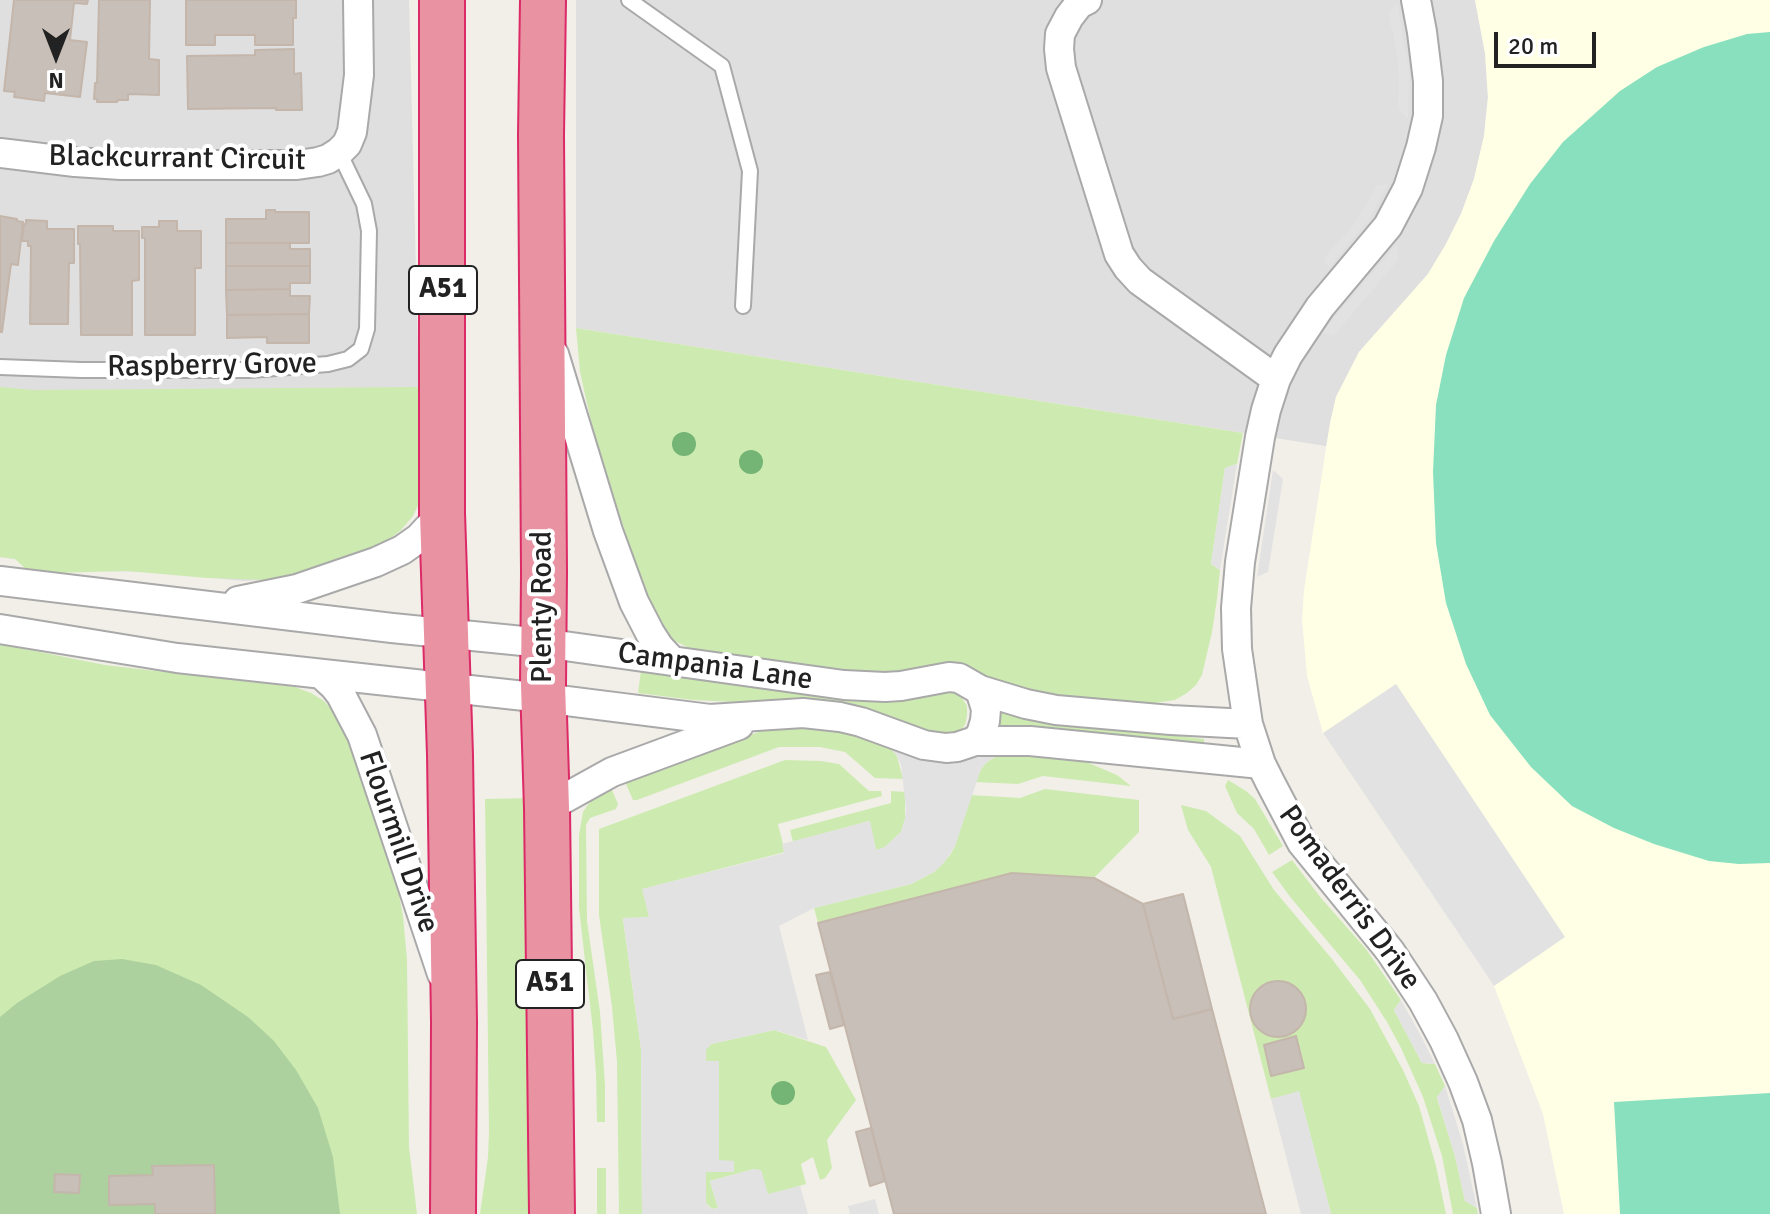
<!DOCTYPE html>
<style>
body{margin:0}
#map{position:relative;width:1770px;height:1214px;overflow:hidden;background:#f2efe9;font-family:Signika,sans-serif}
canvas{display:block}
.north{position:absolute;left:16px;top:16px;width:80px;height:80px;-webkit-text-stroke:6px #fff;paint-order:stroke;rotate:180deg;font-size:22px;font-weight:700;line-height:32px;text-align:center;color:#222}
.north::after{content:'';display:block;margin:auto;width:28px;height:36px;background:#222;clip-path:polygon(50% 0,100% 100%,50% 72%,0 100%)}
.scale{position:absolute;left:1494px;top:32px;width:102px;height:36px;box-sizing:border-box;border:4px solid #222;border-top:0;padding-left:10px;font-size:24px;line-height:28px;white-space:nowrap;color:#222;-webkit-text-stroke:6px #fff;paint-order:stroke}
</style>
<div id="map">
<canvas width="1770" height="1214"></canvas>
<div class="north">N</div>
<div class="scale">20 m</div>
</div>
<script>
const ctx = document.querySelector('canvas').getContext('2d');
ctx.lineJoin = 'round';
function fillPath(path, color) {
  ctx.fillStyle = color;
  ctx.fill(path, 'evenodd');
}
function shape(rows) {
  const path = new Path2D();
  for (const r of rows) {
    if (r.length === 3) {
      path.moveTo(r[0] + r[2], r[1]);
      path.arc(r[0], r[1], r[2], 0, 2 * Math.PI);
      continue;
    }
    path.moveTo(r[0], r[1]);
    for (let i = 2; i < r.length; i += 2) path.lineTo(r[i], r[i + 1]);
  }
  return path;
}
function strokePath(path, color, width, dash) {
  ctx.strokeStyle = color;
  ctx.lineWidth = width;
  ctx.lineCap = dash ? 'butt' : 'round';
  ctx.setLineDash(dash || []);
  ctx.stroke(path);
}
function label(font, color, halo, rows, align = 'center') {
  ctx.font = font + ' Signika,sans-serif';
  ctx.lineWidth = 8;
  ctx.setLineDash([]);
  ctx.textBaseline = 'middle';
  ctx.strokeStyle = halo;
  ctx.fillStyle = color;
  for (const [text, x, y, turn = 0] of rows) {
    ctx.save();
    ctx.translate(x, y);
    ctx.rotate((+turn || 0) * Math.PI / 180);
    ctx.textAlign = isNaN(turn) ? turn : align;
    if (halo) ctx.strokeText(text, 0, 0);
    ctx.fillText(text, 0, 0);
    ctx.restore();
  }
}
const residential = shape([
 [0,0,409,0,419,387,420,485,419,503,413,516,401,530,268,580,243,581,152,572,99,571,0,557],
 [576,0,1475,0,1485,53,1488,97,1484,136,1474,179,1461,214,1446,244,1428,274,1359,352,1336,397,1326,446,576,328]
]);
const education = shape([
 [1475,0,1770,0,1770,1214,1564,1214,1543,1114,1494,986,1323,733,1307,676,1302,619,1304,590,1330,423,1336,397,1359,352,1428,274,1446,244,1461,214,1474,179,1484,136,1488,97,1485,53]
]);
const grass = shape([
 [576,328,1243,433,1237,464,1225,468,1211,564,1220,570,1217,599,1212,632,1202,675,1196,685,1187,693,1175,700,1140,705,1060,699,987,678,956,664,944,663,914,671,874,676,714,655,689,648,673,640,662,631,649,605,595,439,580,372],
 [0,387,34,390,419,387,419,503,413,516,401,530,385,543,308,572,268,580,207,578,127,571,52,573,28,571,15,559,0,557],
 [0,644,105,665,295,687,311,693,324,701,334,712,342,725,351,748,399,895,403,916,407,959,409,1147,417,1214,0,1214],
 [641,671,953,692,962,698,967,706,967,716,965,725,959,732,950,735,754,703,693,700,638,693],
 [998,706,1068,723,1204,739,1204,750,997,728],
 [781,726,830,726,886,743,897,756,903,779,875,778,845,752,820,747,779,747,637,800,633,800,625,782,764,730],
 [1010,754,1066,757,1084,761,1117,775,1131,786,1043,776,1018,784,975,782,981,769,987,762,998,755],
 [785,760,821,761,839,764,869,791,881,791,882,796,778,824,785,852,643,889,649,917,623,919,641,1049,642,1214,619,1214,617,1062,612,1007,599,915,599,829],
 [1228,780,1246,791,1255,799,1283,846,1269,855,1254,829,1237,813,1225,786],
 [611,788,618,804,616,809,590,818,586,825,587,921,600,1012,605,1085,605,1122,597,1122,596,1075,593,1031,579,908,579,835,583,812,591,800],
 [1045,789,1139,800,1139,832,1094,878,1012,873,818,923,814,908,911,884,934,872,950,855,955,846,971,795,1020,798],
 [891,791,905,792,905,819,901,832,885,847,876,850,869,821,793,842,790,830,891,803],
 [533,798,532,1140,529,1214,480,1214,488,1157,489,1132,485,799],
 [1181,805,1206,811,1240,836,1274,890,1332,959,1370,1009,1403,1070,1419,1106,1436,1166,1446,1214,1331,1214,1299,1092,1271,1099,1211,867,1188,830],
 [1292,860,1321,898,1366,949,1401,1000,1394,1010,1422,1063,1435,1064,1445,1086,1437,1098,1455,1156,1465,1201,1477,1208,1478,1214,1453,1214,1442,1156,1423,1097,1401,1048,1387,1022,1360,980,1291,898,1272,872],
 [774,1030,826,1047,856,1100,827,1140,832,1168,825,1178,820,1180,813,1157,801,1164,806,1184,768,1195,761,1171,754,1169,710,1181,718,1208,712,1209,706,1203,706,1172,734,1161,719,1161,719,1061,706,1061,706,1049,711,1044],
 [597,1168,606,1168,606,1214,597,1214]
]);
const forest = shape([
 [122,959,156,965,201,985,248,1017,274,1041,296,1070,318,1108,333,1157,340,1214,0,1214,0,1017,17,1003,60,976,94,961]
]);
const pitch = shape([
 [1770,32,1770,863,1739,864,1709,861,1654,844,1614,828,1572,806,1531,767,1490,715,1466,664,1446,603,1436,543,1433,472,1436,405,1446,355,1464,298,1494,241,1530,184,1563,142,1620,91,1657,67,1704,47,1747,34],
 [1770,1093,1770,1214,1620,1214,1614,1102]
]);
const parking = shape([
 [1397,4,1409,72,1408,119,1398,109,1399,75,1396,47,1388,13],
 [1377,185,1388,185,1368,221,1328,269,1324,258,1352,226,1365,207],
 [1397,244,1399,259,1366,298,1333,336,1321,333],
 [1237,464,1220,570,1211,564,1225,468],
 [1273,470,1283,479,1268,572,1257,577],
 [1396,684,1565,937,1494,986,1323,733],
 [886,743,952,761,998,755,987,762,981,769,955,846,943,864,934,872,911,884,814,908,779,926,808,1040,774,1030,711,1044,706,1050,706,1061,719,1061,719,1160,734,1161,734,1172,706,1172,706,1203,709,1207,712,1209,718,1208,710,1181,754,1169,761,1170,768,1194,800,1186,808,1214,642,1214,641,1049,623,918,649,917,642,889,784,853,782,844,870,821,876,850,885,847,901,832,905,819,906,809,901,765,897,756],
 [1401,1000,1421,1036,1435,1064,1422,1063,1394,1010],
 [1445,1086,1463,1144,1477,1208,1465,1201,1455,1156,1437,1097],
 [1299,1091,1331,1214,1301,1214,1271,1099],
 [875,1199,879,1214,850,1214,848,1206]
]);
const building = shape([
 [14,0,88,0,87,4,74,3,70,40,87,42,80,97,45,93,44,101,14,97,15,92,4,91,14,0],
 [99,0,150,0,149,59,159,60,159,95,128,94,128,100,118,100,117,102,97,102,97,99,94,99,95,83,97,83,99,0],
 [186,0,296,0,296,18,293,18,293,45,255,45,255,35,215,35,215,45,186,45,186,0],
 [294,49,294,74,301,73,302,110,276,110,276,108,188,109,187,56,255,55,255,50,294,49],
 [266,210,275,210,275,212,309,212,309,243,226,243,226,219,266,219,266,210],
 [0,216,17,219,17,221,23,222,18,265,11,264,2,332,0,332,0,216],
 [26,220,47,221,47,229,74,229,74,263,69,263,68,324,30,324,31,246,28,246,28,241,22,241,24,224,26,224,26,220],
 [159,221,177,221,177,231,201,231,201,268,195,268,195,335,145,335,145,238,142,238,142,227,159,227,159,221],
 [78,226,113,226,113,231,139,231,139,280,132,281,132,335,81,335,80,244,78,244,78,226],
 [226,243,290,243,290,249,310,249,310,266,226,266,226,243],
 [226,266,310,266,310,283,290,283,290,289,226,290,226,266],
 [290,289,290,296,310,296,309,314,227,315,226,290,290,289],
 [309,314,309,343,267,343,267,337,227,338,227,315,309,314],
 [1012,873,1094,878,1143,904,1173,1019,1212,1009,1266,1214,894,1214,818,923,1012,873],
 [1183,894,1212,1009,1173,1019,1143,904,1183,894],
 [830,972,844,1025,830,1029,816,975,830,972],
 [1278,1009,28],
 [1296,1036,1304,1068,1271,1076,1264,1045,1296,1036],
 [871,1128,885,1181,870,1186,856,1132,871,1128],
 [214,1165,215,1214,155,1214,155,1204,109,1205,109,1176,153,1175,152,1166,214,1165],
 [55,1174,80,1175,79,1193,54,1192,55,1174]
]);
const lane = shape([
 [629,0,722,66,750,171,743,306],
 [0,367,81,370,250,370,328,364,348,359,361,349,367,329,369,231,364,204,339,152]
]);
const street = shape([
 [1087,0,1079,4,1069,17,1060,34,1059,49,1061,68,1119,254,1128,268,1140,281,1276,379],
 [1416,0,1422,32,1428,81,1428,116,1421,147,1408,188,1388,226,1320,307,1288,355,1276,379,1266,410,1260,437,1240,562,1236,608,1237,649,1248,724,1261,764,1270,782,1302,843,1390,951,1423,1001,1444,1040,1463,1082,1477,1120,1487,1163,1496,1214],
 [0,153,75,162,121,165,297,165,318,162,328,159,339,152,347,144,352,132,359,75,358,0],
 [554,354,608,531,634,602,650,633,659,647,672,661],
 [0,581,392,628,543,643,844,685,885,687,901,686,949,677,959,678,980,690,1026,704,1056,710,1171,720,1248,724],
 [238,601,297,589,376,562,402,550,419,538,442,513],
 [0,629,177,658,543,698,710,719,803,713,840,717,861,722,924,745,946,748,957,747,975,741,1030,741,1261,764],
 [321,674,334,686,341,695,362,735,442,974],
 [975,741,981,734,985,721,986,709,980,690],
 [547,808,612,772,739,725]
]);
const highway = shape([
 [442,0,442,513,450,755,454,1022,453,1214],
 [543,0,541,135,544,573,543,685,547,808,552,1214]
]);
const trees = [
 [684,444],
 [751,462],
 [783,1093]
];
const shields = [
 [443,290,68],
 [550,984,68]
];
const shieldNames = [
 ["A51",443,290],
 ["A51",550,984]
];
const streetNames = [
 ["Blackcurrant Circuit",177,159,1],
 ["Raspberry Grove",212,366,-1],
 ["Plenty Road",543,607,-90],
 ["Campania Lane",715,667,8],
 ["Flourmill Drive",398,842,71],
 ["Pomaderris Drive",1349,898,54]
];
fillPath(residential, '#e0dfdf');
fillPath(education, '#ffffe5');
fillPath(grass, '#cdebb0');
fillPath(forest, '#add19e');
fillPath(pitch, '#88e0be');
fillPath(parking, '#e2e2e2');
fillPath(building, '#c7bfb8');
strokePath(building, '#c4b6ab', 2);
strokePath(lane, '#a9a9a9', 18);
strokePath(street, '#a9a9a9', 32);
strokePath(highway, '#dc2a67', 48);
strokePath(lane, '#fff', 14);
strokePath(street, '#fff', 28);
strokePath(highway, '#e892a2', 44);
ctx.fillStyle = '#74b475';
for (const [x, y] of trees) {
  ctx.beginPath();
  ctx.arc(x, y, 12, 0, 2 * Math.PI);
  ctx.fill();
}
for (const [x, y, w] of shields) {
  const box = new Path2D();
  box.roundRect(x - w / 2, y - 24, w, 48, 6);
  ctx.fillStyle = '#fff';
  ctx.fill(box);
  strokePath(box, '#222', 2);
}
label('bold 28px', '#222', null, shieldNames);
label('30px', '#222', '#fff', streetNames);
</script>
